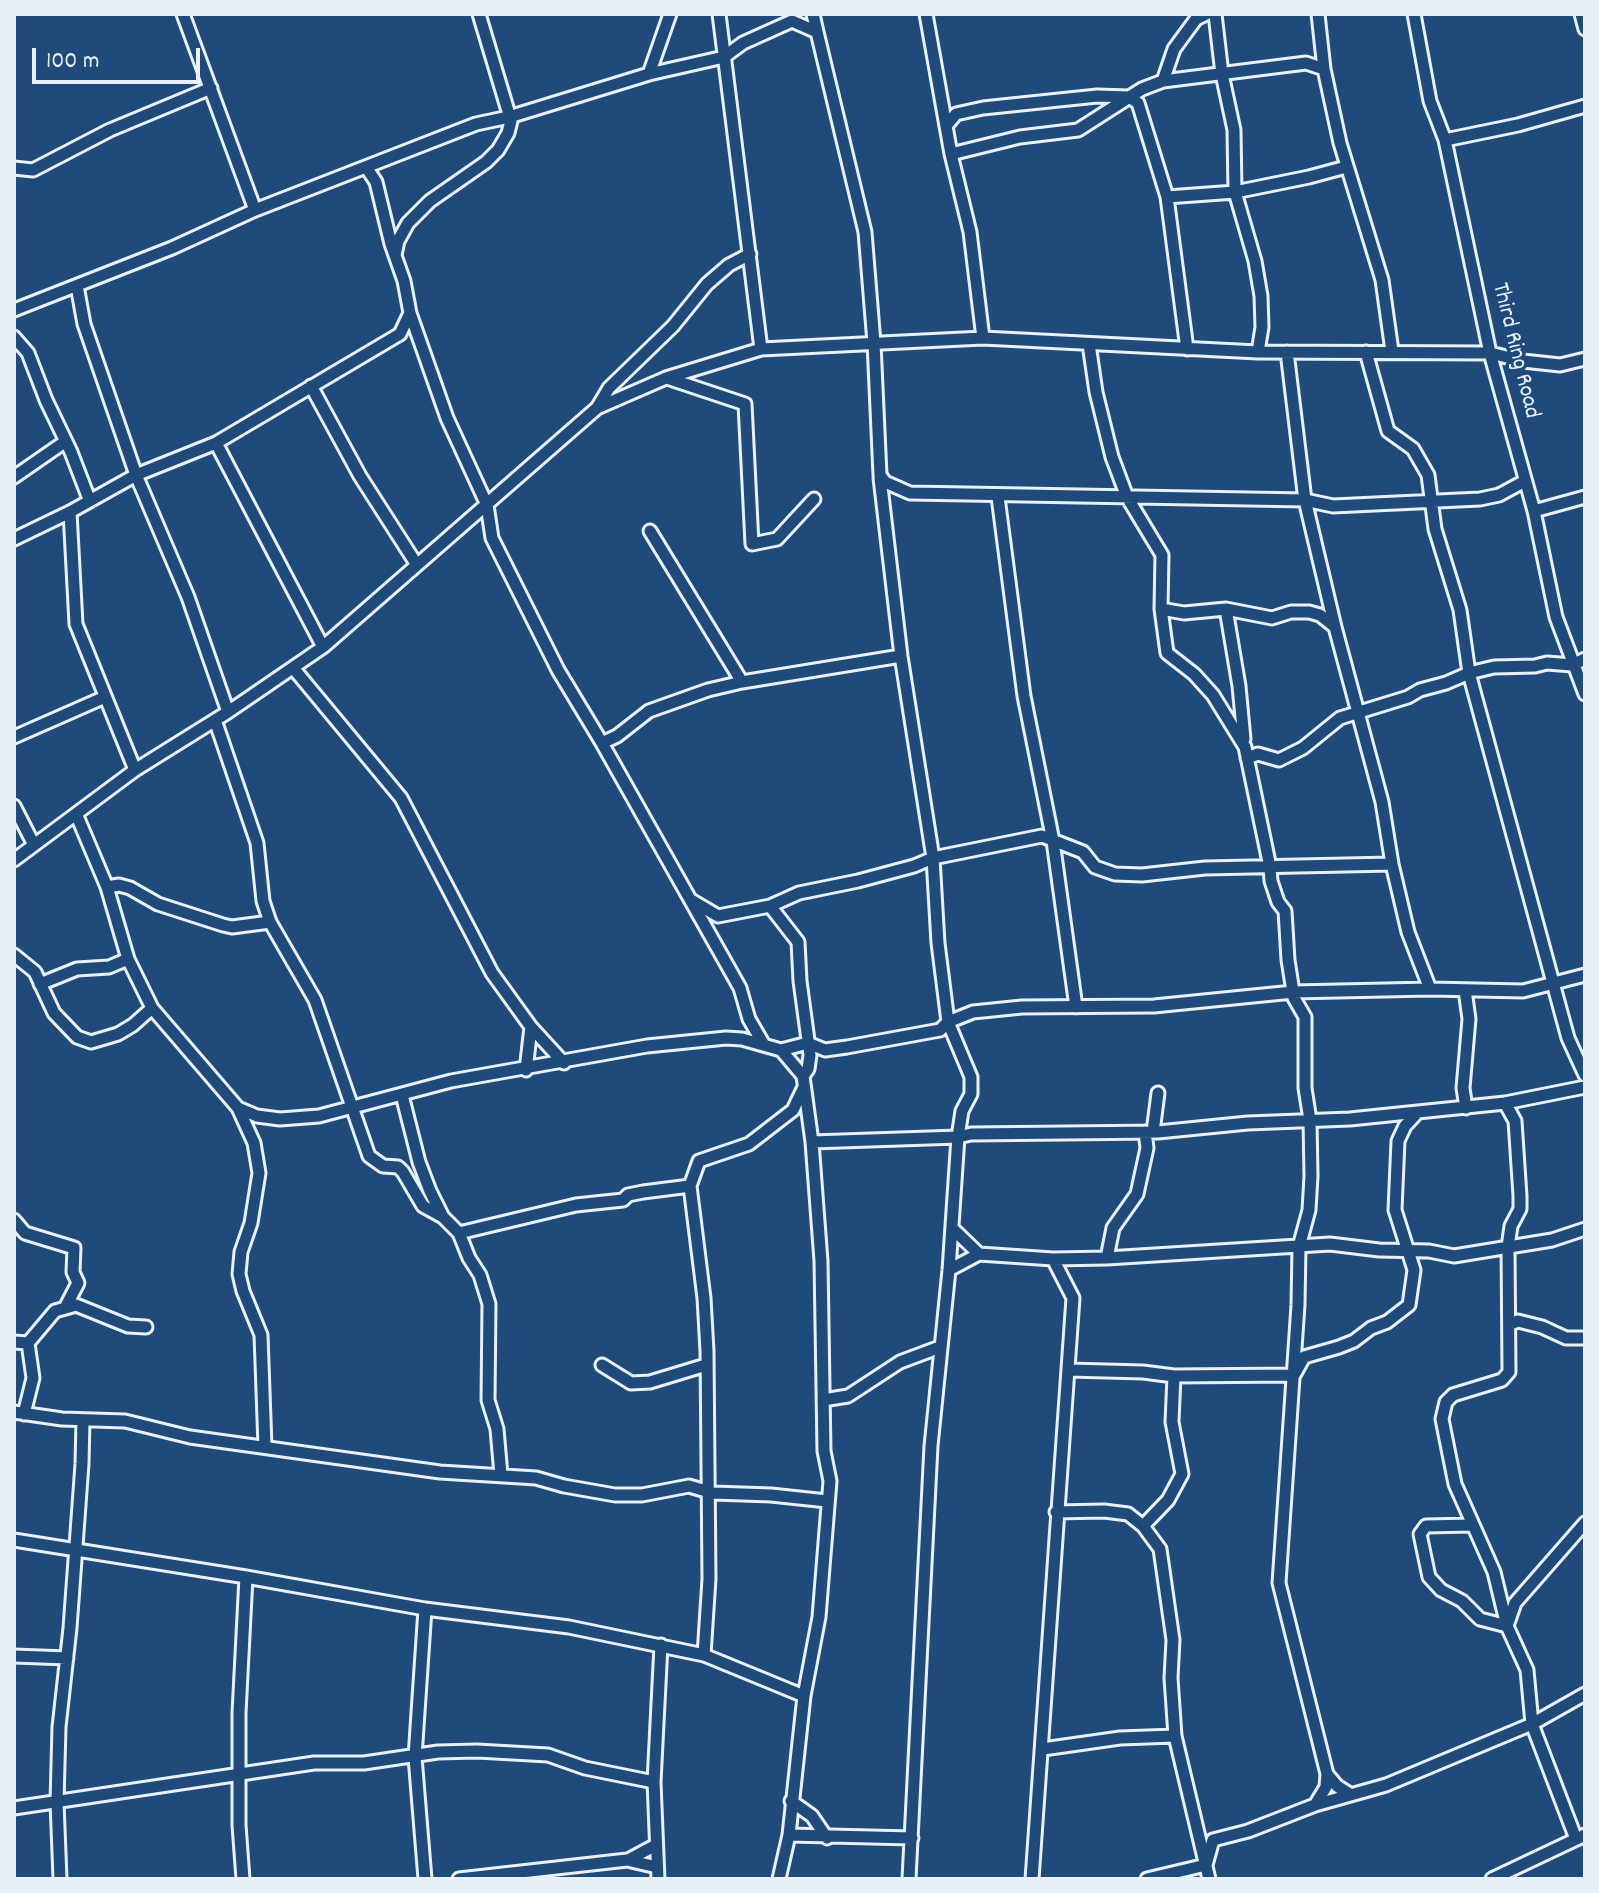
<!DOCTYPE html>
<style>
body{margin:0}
#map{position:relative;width:1599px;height:1893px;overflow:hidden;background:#1f4a7a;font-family:Dekko,sans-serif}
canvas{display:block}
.frame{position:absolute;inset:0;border:16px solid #e8f1f8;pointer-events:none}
.scale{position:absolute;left:32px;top:48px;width:168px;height:36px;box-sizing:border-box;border:4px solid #e8f1f8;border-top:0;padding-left:10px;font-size:24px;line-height:28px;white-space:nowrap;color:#e8f1f8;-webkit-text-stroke:6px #1f4a7a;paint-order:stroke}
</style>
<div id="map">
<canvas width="1599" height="1893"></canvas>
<div class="frame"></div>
<div class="scale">100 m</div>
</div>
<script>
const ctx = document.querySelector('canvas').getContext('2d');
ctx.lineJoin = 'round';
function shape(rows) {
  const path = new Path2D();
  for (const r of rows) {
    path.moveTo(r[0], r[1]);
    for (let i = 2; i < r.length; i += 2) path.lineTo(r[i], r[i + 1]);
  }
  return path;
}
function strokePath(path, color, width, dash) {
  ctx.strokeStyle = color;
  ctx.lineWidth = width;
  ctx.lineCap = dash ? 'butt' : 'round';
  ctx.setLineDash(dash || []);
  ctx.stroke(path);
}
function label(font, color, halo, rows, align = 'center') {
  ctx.font = font + ' Dekko,sans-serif';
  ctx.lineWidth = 7;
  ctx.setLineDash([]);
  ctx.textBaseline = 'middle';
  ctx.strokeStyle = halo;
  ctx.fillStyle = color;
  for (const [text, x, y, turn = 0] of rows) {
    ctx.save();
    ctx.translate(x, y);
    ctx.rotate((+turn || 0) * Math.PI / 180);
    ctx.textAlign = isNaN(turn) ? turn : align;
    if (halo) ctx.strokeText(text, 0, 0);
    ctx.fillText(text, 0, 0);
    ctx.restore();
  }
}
const minor = shape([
 [183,14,255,210],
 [719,14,761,349],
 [813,14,817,32],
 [926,14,951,154,970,232,983,338],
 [1215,14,1222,74,1234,130,1235,192,1255,261,1261,296,1262,327,1258,352],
 [1318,14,1324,69,1340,143,1382,280,1392,351],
 [1414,14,1430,101,1445,140,1490,353,1534,511,1556,617,1585,694],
 [1581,14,1585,29],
 [649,74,670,14],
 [1163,81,1306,63,1324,69],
 [946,126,956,114,983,108,1097,96,1129,97,1138,103,1167,197],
 [1445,140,1518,125,1585,106],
 [951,154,1020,137,1078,130,1142,89,1163,81,1174,49,1196,19,1206,14],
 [366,167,376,182,391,244,404,281,410,313,447,418,487,505,492,538,558,670,602,743,740,988,749,1019,764,1045],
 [14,168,33,170,110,130,211,88],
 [395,255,398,241,408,223,430,201,486,162,498,150,508,133,511,121,479,14],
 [75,287,78,291,84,324,136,475,188,597,228,712],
 [14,310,172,248,255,210,476,124,509,117,649,74,724,57,743,43,792,21,817,32,865,232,874,343,880,475,885,482,910,493,1305,500,1333,506,1480,499,1499,495,1525,481],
 [14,337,28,353,46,400,71,452,89,499],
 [1089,344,1096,392,1112,457,1127,497,1162,555,1161,609,1167,653,1194,674,1213,695,1245,747,1270,867,1271,881,1278,902,1285,911,1288,960,1294,998,1305,1017,1305,1088,1310,1120,1311,1176,1309,1210,1299,1247,1298,1305,1279,1583,1327,1774,1337,1786,1351,1795],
 [1187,349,1167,197,1235,192,1309,177,1346,167],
 [1287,352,1305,500,1335,627,1382,802,1392,864,1408,932,1430,989],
 [1366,352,1388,431,1413,449,1428,475,1435,529,1460,610,1469,673,1568,1038,1585,1075],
 [667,378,745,404,752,544,777,539,814,499],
 [311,386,360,476,417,565],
 [597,408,609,388,673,326,707,284,729,265,750,254],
 [216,443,323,647],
 [14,477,66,441],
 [880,478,901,656,933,858,938,943,948,1022,971,1077,971,1094,962,1111,958,1137,949,1270,931,1446,909,1879],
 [998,497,1024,696,1053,841,1076,1007],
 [1534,511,1585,497],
 [70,512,76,624,135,770],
 [650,531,742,682],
 [14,539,70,512,136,475,216,443,400,334,410,313],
 [1161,609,1184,613,1226,609,1272,618,1291,612,1309,612,1320,615,1335,627],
 [1226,609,1239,686,1244,739],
 [294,669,401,798,492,973,531,1027,564,1063],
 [215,720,257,843,263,901,270,922,315,1000,369,1156,383,1166,398,1167,403,1172,423,1206,443,1217],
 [14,737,105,697],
 [602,743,617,736,649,711,708,690,742,682,901,656],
 [1247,758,1258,754,1279,760,1303,748,1340,718,1408,697,1420,690,1446,683,1469,673,1494,667,1535,666,1547,663,1572,665,1585,659],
 [14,806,34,845],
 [77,816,107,887,128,959,152,1008,238,1108,254,1143,259,1173,251,1223,241,1252,239,1274,243,1291,261,1335,265,1447],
 [14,860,135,770,228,712,323,647,597,408,666,378,761,349,983,338,1258,352,1490,353,1523,361,1560,365,1585,359],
 [107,887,119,885,130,888,158,904,223,925,232,927,270,922],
 [691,900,718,916,770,906,799,893,858,881,914,866,933,858,1042,836,1083,852,1095,867,1115,874,1142,875,1205,868,1392,864],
 [770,906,798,942,800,981,810,1055,808,1069,803,1076],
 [14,955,35,972,54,1013,77,1037,91,1042,118,1034,133,1025,152,1008],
 [40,984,77,969,109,967,128,959],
 [1465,990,1469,1019,1463,1088,1466,1108],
 [781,1050,808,1043,825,1050,847,1047,940,1030,948,1022,973,1012,1022,1007,1154,1006,1293,992,1430,989,1523,991,1585,975],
 [526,1070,531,1027],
 [402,1095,419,1162,430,1191,443,1217,459,1233,469,1258,480,1275,489,1304,488,1400,497,1429,501,1475],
 [1505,1103,1515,1121,1520,1196,1520,1209,1511,1226,1508,1247,1509,1372,1502,1380,1453,1395,1446,1402,1442,1419,1455,1484,1494,1572,1507,1626,1527,1670,1532,1724,1576,1839],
 [238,1108,257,1116,280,1119,319,1116,451,1081,647,1046,726,1038,742,1039,781,1050,803,1076,812,1142,821,1261,824,1451,830,1481,819,1617,804,1696,789,1835,779,1879],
 [1153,1132,1158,1093],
 [812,1142,958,1137,971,1134,1158,1132,1248,1123,1350,1119,1505,1103,1585,1087],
 [690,1186,699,1161,749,1144,793,1110,804,1087],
 [14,1220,25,1233,74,1248,73,1272,78,1283,65,1308],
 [952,1228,979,1254],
 [459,1233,576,1205,623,1200,628,1195,643,1192,690,1186,704,1298,707,1351,709,1579,704,1655],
 [1107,1258,1113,1228,1137,1194,1147,1148,1145,1132],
 [949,1270,979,1254,1053,1259,1107,1258,1330,1244,1379,1250,1429,1251,1454,1256,1552,1240,1585,1229],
 [1510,1324,1518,1321,1542,1327,1566,1338,1585,1338],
 [14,1342,28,1343,33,1378,24,1414],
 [28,1343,55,1311,76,1305,128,1326,146,1327],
 [602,1365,631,1383,650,1382,706,1365],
 [1069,1370,1143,1372,1174,1376,1294,1375,1304,1357,1339,1347,1354,1341,1371,1328,1387,1322,1409,1305,1414,1270,1395,1210,1398,1141,1405,1126,1417,1113],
 [823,1400,848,1396,900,1362,940,1347],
 [14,1412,62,1419,125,1421,190,1437,440,1472,536,1478,564,1486,615,1495,642,1495,689,1486,713,1493,771,1495,827,1501],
 [1056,1512,1104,1511,1128,1514,1143,1526,1160,1549,1173,1640,1171,1678,1175,1736,1209,1879],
 [1472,1525,1426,1526,1420,1534,1429,1577,1441,1590,1462,1601,1480,1619,1507,1626,1515,1603,1585,1523],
 [1143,1526,1168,1500,1182,1474,1172,1422,1174,1376],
 [14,1540,246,1577,425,1609,569,1627,704,1655,804,1696],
 [425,1609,415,1757,425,1879],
 [14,1656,67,1658],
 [1043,1749,1120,1738,1175,1736],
 [791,1801,812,1816,827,1838],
 [1315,1805,1326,1787,1327,1774],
 [14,1808,314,1763,364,1763,438,1752,477,1751,548,1755,585,1768,654,1782],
 [789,1835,912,1838],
 [628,1860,656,1845],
 [60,1879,57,1802,59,1727,70,1628,82,1464,83,1420],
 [243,1879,239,1825,239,1713,246,1577],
 [459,1879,627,1860,657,1867],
 [658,1879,654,1782,661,1645],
 [1032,1879,1073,1298,1053,1259],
 [1147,1879,1206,1865,1213,1840,1248,1831,1315,1805,1386,1785,1532,1724,1585,1694],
 [1492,1879,1585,1835]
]);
const streetNames = [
 ["Third Ring Road",1514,351,76]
];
strokePath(minor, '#e8f1f8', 17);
strokePath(minor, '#1f4a7a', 11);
label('24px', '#e8f1f8', '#1f4a7a', streetNames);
</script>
